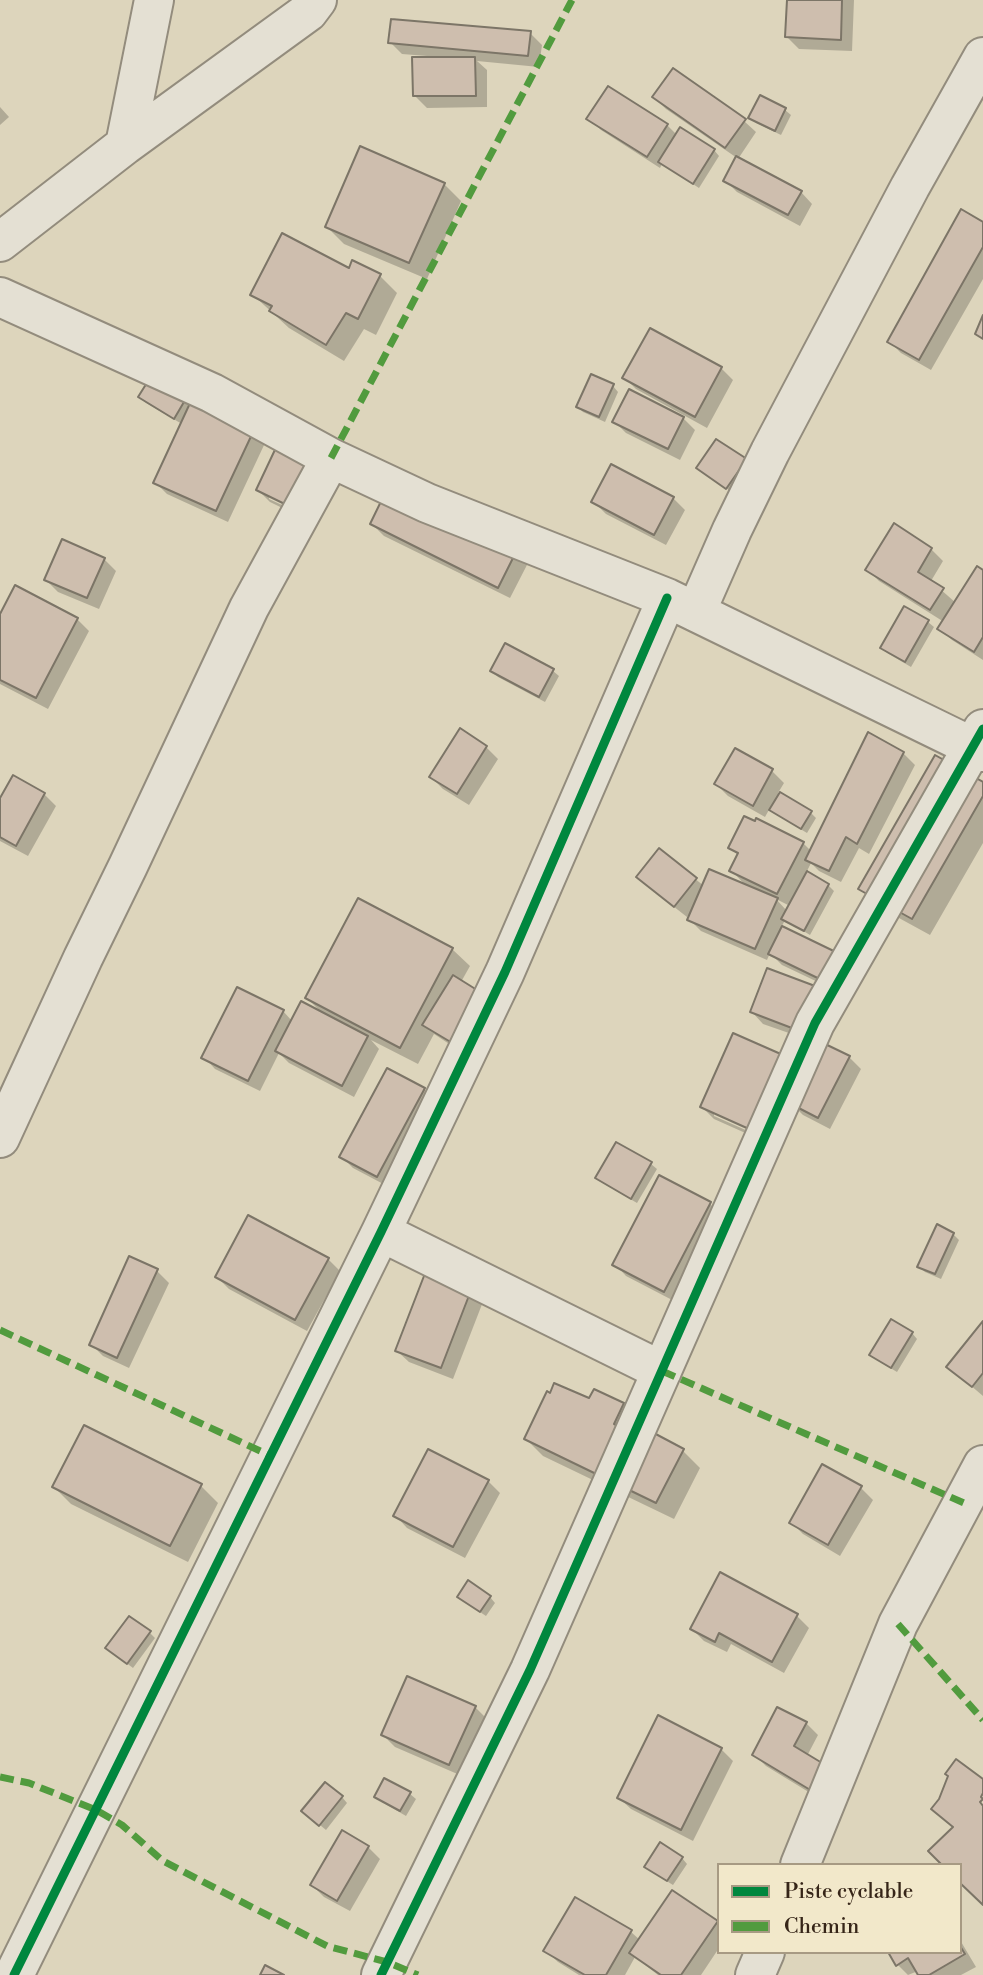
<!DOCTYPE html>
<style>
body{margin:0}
#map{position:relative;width:983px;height:1975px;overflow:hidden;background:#ddd5bc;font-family:"Libre Bodoni",serif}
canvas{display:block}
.legend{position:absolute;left:717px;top:1863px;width:245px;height:91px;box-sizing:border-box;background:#f2e8ca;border:2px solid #a79a83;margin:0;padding:9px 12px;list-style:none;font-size:21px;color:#362518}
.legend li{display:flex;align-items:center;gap:14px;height:35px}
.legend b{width:35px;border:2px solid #a79a83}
</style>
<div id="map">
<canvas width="983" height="1975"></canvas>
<ul class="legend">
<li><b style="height:9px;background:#00873e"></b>Piste cyclable</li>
<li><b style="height:9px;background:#519b3e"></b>Chemin</li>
</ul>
</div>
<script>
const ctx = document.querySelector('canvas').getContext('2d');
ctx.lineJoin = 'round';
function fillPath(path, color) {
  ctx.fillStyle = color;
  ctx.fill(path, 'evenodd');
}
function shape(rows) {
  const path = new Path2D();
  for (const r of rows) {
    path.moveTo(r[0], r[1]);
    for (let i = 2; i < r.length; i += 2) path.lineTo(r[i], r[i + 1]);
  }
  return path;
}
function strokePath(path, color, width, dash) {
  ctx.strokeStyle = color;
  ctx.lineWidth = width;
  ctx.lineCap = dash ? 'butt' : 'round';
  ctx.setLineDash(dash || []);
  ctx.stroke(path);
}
const shadow = shape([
 [789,0,854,0,852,51,799,49,787,37],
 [530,33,542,45,539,67,477,61,487,70,487,107,427,108,415,96,427,56,402,54,390,42],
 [654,97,744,121,756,132,738,159,801,192,812,204,800,226,737,192,725,180,737,158,666,109],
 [761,97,785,110,791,115,781,135,756,123,750,117],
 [0,107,9,117,0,125],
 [589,118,667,125,677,135,714,150,719,156,699,188,662,164,660,168,601,130],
 [444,184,461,201,427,279,344,244,327,227],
 [983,224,983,279,931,370,901,353,889,341],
 [350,270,380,276,397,293,376,335,364,329,344,361,289,328,252,294],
 [650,330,721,368,733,380,707,428,636,389,624,377],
 [156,372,265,443,228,522,167,494,155,482,182,424,146,403,140,397],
 [613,386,618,392,605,422,583,412,578,407],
 [681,416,695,430,680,460,626,433,614,421],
 [282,439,311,522,270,502,258,490],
 [269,495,306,516,269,499],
 [746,461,733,493,704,473],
 [389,489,528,563,510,598,384,536,372,524],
 [673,498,685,510,666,545,606,514,594,502],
 [931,549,943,561,931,581,956,603,983,572,983,660,952,640,940,629,944,622,879,581,867,569],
 [104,559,116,571,99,609,58,592,46,580],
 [904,608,928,622,934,627,911,667,887,653,882,647],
 [0,618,77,619,89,631,48,709,0,684],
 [506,646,553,671,559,676,545,702,498,677,492,671],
 [460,731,486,747,498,759,469,805,443,789,431,777],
 [869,735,903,753,915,765,869,854,859,848,841,882,819,871,811,863,806,873,828,885,834,891,810,935,785,920,781,928,843,994,782,965,770,953,767,960,701,931,689,919,692,911,687,917,650,888,639,877,659,850,704,886,748,888,732,871,739,856,730,848,803,843,811,851],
 [776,899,790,906,787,911],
 [736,750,772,771,784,783,778,793,811,813,816,818,807,833,777,815,770,808,765,817,728,796,716,784],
 [983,784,983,843,930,935,877,906,860,888],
 [44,794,56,806,28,856,0,841,0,802],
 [452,949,470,966,461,982,466,1055,434,1034,418,1064,371,1040,379,1049,354,1097,289,1063,279,1053,260,1091,215,1069,204,1057,283,1011,292,1021,322,1013,307,998],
 [814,987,809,1040,763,1024,752,1012],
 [734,1035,761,1140,714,1119,702,1107],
 [714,1112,758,1131,757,1135,714,1116],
 [849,1057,861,1069,830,1129,803,1115,791,1103],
 [424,1089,436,1101,389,1187,353,1168,341,1156],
 [617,1144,651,1164,657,1169,637,1203,603,1183,598,1178],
 [710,1204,722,1216,676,1302,626,1276,615,1264],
 [953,1234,959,1240,941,1279,925,1272,919,1267],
 [328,1259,340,1271,307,1331,229,1289,217,1277],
 [430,1265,486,1294,453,1379,409,1362,397,1351],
 [157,1271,169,1283,129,1368,103,1356,91,1344],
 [983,1324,983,1396,949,1367],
 [912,1333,917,1339,897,1372,877,1360,872,1355],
 [590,1401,623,1405,640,1422,638,1426,683,1451,700,1468,674,1519,543,1456,526,1439],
 [488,1481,500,1493,465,1558,407,1528,396,1516],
 [201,1486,218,1503,188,1562,71,1504,54,1487],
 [861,1488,873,1500,840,1556,803,1534,791,1522],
 [721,1574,797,1616,809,1628,784,1673,731,1644,727,1652,704,1641,692,1629],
 [490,1597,495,1603,486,1616,465,1602],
 [150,1633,155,1638,133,1668,113,1653],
 [475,1707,487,1719,462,1776,395,1747,383,1735],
 [806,1723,818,1735,807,1756,825,1802,766,1766,754,1754],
 [721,1749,733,1761,693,1841,631,1809,619,1798],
 [385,1780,410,1794,416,1799,406,1816,382,1802,376,1797],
 [342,1797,347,1803,326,1830,309,1816],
 [343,1832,368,1847,380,1859,350,1911,324,1897,312,1885],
 [682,1858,687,1864,673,1885,652,1872],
 [576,1899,631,1932,640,1940,717,1922,719,1924,719,1948,701,1975,658,1975,635,1957,625,1975,579,1975,558,1962,546,1951],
 [960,1940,976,1967,961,1975,920,1975,918,1971,908,1975,897,1964,890,1952,960,1952]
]);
const building = shape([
 [787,0,842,0,841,40,785,37,787,0],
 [391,19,531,31,528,56,388,43,391,19],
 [412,57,475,57,476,96,413,96,412,57],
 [673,68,746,119,725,148,652,97,673,68],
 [608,86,668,124,647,157,586,119,608,86],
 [760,95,786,108,775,131,748,118,760,95],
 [680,127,715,149,693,184,658,162,680,127],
 [360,146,445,183,409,263,325,227,360,146],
 [736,156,802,191,788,215,723,181,736,156],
 [961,209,983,222,983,247,919,360,887,342,961,209],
 [282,233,349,268,352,260,381,274,358,319,346,313,326,345,269,311,272,306,250,295,282,233],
 [983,315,983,339,975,334,983,315],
 [650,328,722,367,695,417,622,378,650,328],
 [155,370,191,390,174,419,138,397,155,370],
 [591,374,614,384,599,417,576,407,591,374],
 [629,389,684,417,668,449,612,422,629,389],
 [191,401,254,430,216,511,153,483,191,401],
 [281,437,325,458,299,511,256,490,281,437],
 [716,439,747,459,726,489,696,468,716,439],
 [611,464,674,497,654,535,591,502,611,464],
 [388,487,517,550,498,588,370,524,388,487],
 [894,523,932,548,918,572,944,588,930,610,865,570,894,523],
 [62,539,105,558,87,598,44,580,62,539],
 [977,566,983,570,983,637,974,652,937,629,977,566],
 [15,585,78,618,36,698,0,680,0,614,15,585],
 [904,606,929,620,905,662,880,648,904,606],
 [505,643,554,669,539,697,490,671,505,643],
 [460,728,487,746,457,794,429,777,460,728],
 [868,732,904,752,857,844,846,837,829,871,805,860,868,732],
 [735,748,773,769,753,806,714,784,735,748],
 [935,755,983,782,983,796,912,919,858,889,935,755],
 [13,775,45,793,16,846,0,837,0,798,13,775],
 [780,792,812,811,801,829,769,810,780,792],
 [744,816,755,821,756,818,804,842,777,894,729,871,738,853,728,848,744,816],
 [659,848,697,878,674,907,636,877,659,848],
 [709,869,778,898,755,949,687,920,709,869],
 [807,871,829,884,804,931,781,919,807,871],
 [358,898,453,948,400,1048,305,998,358,898],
 [782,926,844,956,830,984,768,954,782,926],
 [767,968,815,986,797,1030,750,1012,767,968],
 [453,975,485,995,454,1044,422,1025,453,975],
 [237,987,284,1010,248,1081,201,1058,237,987],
 [301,1001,368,1036,342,1086,275,1051,301,1001],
 [733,1033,783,1055,749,1129,700,1107,733,1033],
 [821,1042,850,1056,818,1118,789,1103,821,1042],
 [387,1068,425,1088,377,1177,339,1157,387,1068],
 [616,1142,652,1162,631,1199,595,1178,616,1142],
 [659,1175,711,1202,664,1292,612,1265,659,1175],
 [248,1215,329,1258,295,1320,215,1277,248,1215],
 [937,1224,954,1233,935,1274,917,1267,937,1224],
 [129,1256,158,1269,117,1358,89,1345,129,1256],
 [429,1263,475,1280,441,1368,395,1351,429,1263],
 [891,1319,913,1332,891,1368,869,1355,891,1319],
 [983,1321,983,1373,972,1387,946,1367,983,1321],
 [554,1383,589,1398,594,1389,624,1403,614,1424,630,1432,635,1423,684,1449,656,1503,524,1439,547,1391,550,1393,554,1383],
 [84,1425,202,1484,170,1546,52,1487,84,1425],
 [428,1449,489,1480,453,1547,393,1516,428,1449],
 [822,1464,862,1486,828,1545,789,1523,822,1464],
 [720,1572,798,1614,772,1662,719,1633,715,1642,690,1629,720,1572],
 [468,1580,491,1596,480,1612,457,1597,468,1580],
 [129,1616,151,1631,127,1664,105,1648,129,1616],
 [407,1676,476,1706,449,1765,381,1735,407,1676],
 [777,1707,807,1722,794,1746,827,1766,812,1791,752,1755,777,1707],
 [658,1715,722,1748,681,1830,617,1798,658,1715],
 [956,1759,983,1779,983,1793,981,1797,983,1799,980,1802,983,1806,983,1905,960,1883,960,1865,942,1865,928,1851,953,1827,931,1809,939,1799,948,1776,945,1774,956,1759],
 [384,1778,411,1792,400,1811,374,1797,384,1778],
 [325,1782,343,1796,319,1826,301,1811,325,1782],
 [342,1830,369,1846,337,1901,310,1885,342,1830],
 [660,1842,683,1857,667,1881,644,1867,660,1842],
 [672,1890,718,1921,681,1975,661,1975,629,1953,672,1890],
 [575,1897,632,1930,606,1975,585,1975,543,1951,575,1897],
 [960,1946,965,1954,929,1975,918,1975,908,1958,896,1966,888,1952,960,1952,960,1946],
 [265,1965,284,1975,260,1975,265,1965]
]);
const minor = shape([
 [125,145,154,0],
 [0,242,125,145,308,12,317,0],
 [0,297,212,393,331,458,427,503,667,598,983,752],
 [696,612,732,530,770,452,910,187,983,57],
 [0,1138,83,958,128,866,249,608,331,458],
 [381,1232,662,1371],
 [800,1865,898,1624,983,1465],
 [14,1975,381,1232,505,972,667,598],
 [381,1975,530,1670,815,1023,983,729],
 [755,1975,765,1952]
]);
const quiet = shape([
 [331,458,572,0],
 [0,1330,271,1456],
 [662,1371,964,1503],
 [898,1624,983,1720],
 [0,1777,29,1783,96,1810,122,1825,163,1861,327,1946,387,1962,418,1975]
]);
const cycleway = shape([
 [14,1975,381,1232,505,972,667,598],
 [381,1975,530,1670,815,1023,983,729]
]);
fillPath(shadow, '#0003');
fillPath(building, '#cebeae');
strokePath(building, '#7c7567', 2);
strokePath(minor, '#938c7d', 42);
strokePath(minor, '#e4e0d3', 38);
strokePath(quiet, '#519b3e', 7, [14, 7]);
strokePath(cycleway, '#00873e', 9);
</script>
